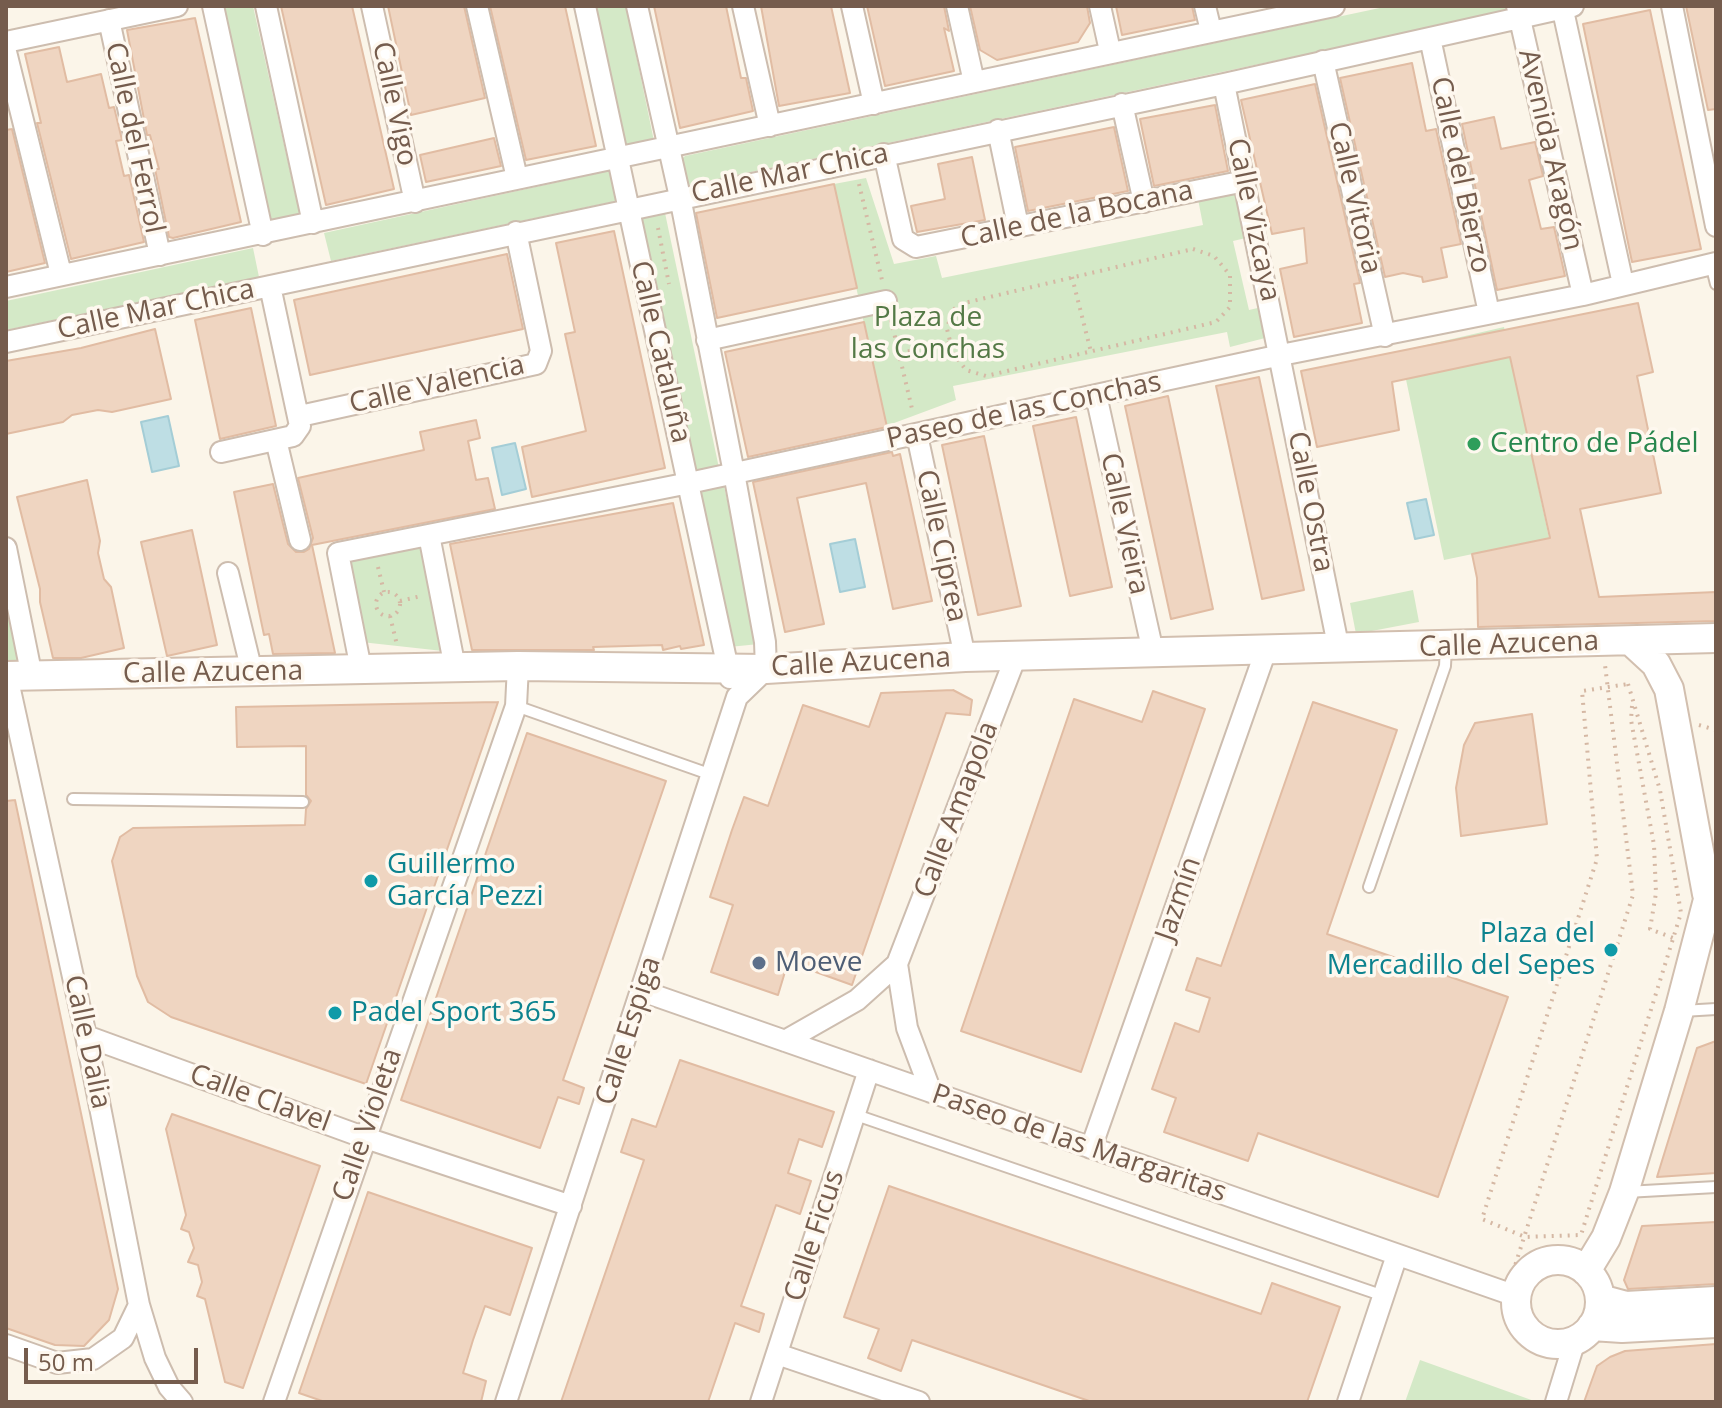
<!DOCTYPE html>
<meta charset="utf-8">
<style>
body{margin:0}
#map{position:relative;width:1722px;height:1408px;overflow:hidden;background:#fbf5e9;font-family:"Open Sans",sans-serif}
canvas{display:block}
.frame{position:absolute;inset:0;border:8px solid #755c4d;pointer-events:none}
.scale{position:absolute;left:24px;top:1348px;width:174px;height:36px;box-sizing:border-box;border:4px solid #755c4d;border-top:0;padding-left:10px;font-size:24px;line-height:28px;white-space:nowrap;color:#755c4d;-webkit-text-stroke:6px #fef8ef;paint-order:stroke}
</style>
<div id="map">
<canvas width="1722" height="1408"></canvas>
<div class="frame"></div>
<div class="scale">50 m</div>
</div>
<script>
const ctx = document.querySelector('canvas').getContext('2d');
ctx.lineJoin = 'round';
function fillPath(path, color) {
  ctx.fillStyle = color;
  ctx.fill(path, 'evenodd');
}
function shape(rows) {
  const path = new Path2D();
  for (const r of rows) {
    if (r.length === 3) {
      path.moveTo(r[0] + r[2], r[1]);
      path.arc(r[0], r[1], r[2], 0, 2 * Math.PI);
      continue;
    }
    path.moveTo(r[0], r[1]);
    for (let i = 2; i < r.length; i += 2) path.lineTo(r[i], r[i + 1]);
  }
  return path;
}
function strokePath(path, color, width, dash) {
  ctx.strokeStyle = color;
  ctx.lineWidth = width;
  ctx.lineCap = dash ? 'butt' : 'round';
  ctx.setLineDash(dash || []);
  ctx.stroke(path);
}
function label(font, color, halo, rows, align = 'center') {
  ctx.font = font + ' "Open Sans",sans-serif';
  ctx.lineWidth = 7;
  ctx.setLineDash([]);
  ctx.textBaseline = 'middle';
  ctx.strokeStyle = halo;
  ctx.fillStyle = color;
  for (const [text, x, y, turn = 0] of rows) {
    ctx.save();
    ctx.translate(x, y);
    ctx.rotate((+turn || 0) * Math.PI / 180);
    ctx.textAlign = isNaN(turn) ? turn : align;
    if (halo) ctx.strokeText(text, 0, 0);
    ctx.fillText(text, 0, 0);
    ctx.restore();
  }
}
const green = shape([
 [222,6,253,6,300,216,270,224],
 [594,6,626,6,654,141,625,148],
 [1389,6,1513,6,1509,11,690,185,686,183,681,160,685,156],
 [609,171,616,201,331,261,324,233],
 [866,178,894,264,936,256,942,278,1203,225,1198,199,1235,190,1246,238,1233,241,1249,310,1262,307,1269,337,1230,347,1227,332,953,386,956,400,886,426,834,184],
 [665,213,719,468,693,473,638,218],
 [253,248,259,277,6,330,6,301],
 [1504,327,1549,538,1444,560,1400,351],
 [724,486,759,644,729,647,697,492],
 [420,542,443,651,361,642,343,557],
 [6,582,24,667,6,666],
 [1413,590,1419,622,1356,634,1350,603],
 [1420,1360,1537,1402,1405,1402]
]);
const water = shape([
 [168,416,179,466,152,472,141,422,168,416],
 [515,443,526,489,502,495,492,448,515,443],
 [1426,499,1434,535,1415,539,1407,503,1426,499],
 [855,539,865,587,840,592,830,544,855,539]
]);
const building = shape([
 [281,6,352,6,394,189,326,205,281,6],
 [388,6,464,6,485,98,411,115,388,6],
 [490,6,565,6,596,146,526,160,490,6],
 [654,6,726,6,741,78,746,78,753,111,680,128,654,6],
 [761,6,831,6,850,93,779,106,761,6],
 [867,6,944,6,949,31,944,28,954,71,885,86,867,6],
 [970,6,1087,6,1090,23,1078,42,997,60,980,50,970,6],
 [1116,6,1192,6,1195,20,1122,35,1116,6],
 [1686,6,1716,6,1716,109,1708,110,1686,6],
 [1650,10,1701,249,1632,262,1583,24,1650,10],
 [195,18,241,222,173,238,169,237,155,169,159,169,150,135,147,135,127,30,195,18],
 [59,47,67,82,101,74,109,108,114,107,122,140,116,141,124,176,129,175,144,242,71,259,37,123,41,123,25,54,59,47],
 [1412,63,1426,131,1436,129,1461,244,1441,248,1447,277,1423,282,1422,277,1403,273,1385,277,1340,78,1412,63],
 [1315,84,1360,283,1354,284,1362,323,1294,337,1280,269,1307,263,1304,228,1272,234,1241,100,1315,84],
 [1215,105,1228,171,1154,186,1140,119,1215,105],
 [1494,117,1501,149,1535,142,1543,176,1529,180,1541,229,1554,227,1565,276,1497,290,1462,124,1494,117],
 [1114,127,1128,191,1028,211,1015,147,1114,127],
 [12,129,45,263,6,272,6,130,12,129],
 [494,138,501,166,426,182,420,155,494,138],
 [972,157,985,220,917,232,911,206,945,199,938,164,972,157],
 [834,184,857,288,717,318,696,213,834,184],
 [614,231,665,468,532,497,522,447,586,431,565,334,575,332,556,243,614,231],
 [507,254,523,329,310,375,294,300,507,254],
 [1638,303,1653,372,1637,376,1661,493,1580,509,1599,597,1716,592,1716,621,1478,627,1477,578,1472,554,1550,538,1510,357,1392,382,1399,430,1317,447,1301,371,1638,303],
 [251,308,276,426,220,439,195,320,251,308],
 [864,322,887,427,748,457,725,352,864,322],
 [155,329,171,399,112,412,98,410,72,415,63,422,6,434,6,361,81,348,155,329],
 [1259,377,1304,590,1262,599,1216,386,1259,377],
 [1168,396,1213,609,1171,619,1125,406,1168,396],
 [1076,417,1112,587,1070,596,1033,426,1076,417],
 [476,420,480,438,468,441,476,480,488,478,495,509,312,545,335,653,273,654,269,634,264,635,234,492,273,484,288,544,296,552,304,552,309,549,313,538,298,478,424,450,420,432,476,420],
 [984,436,1021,606,978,615,942,445,984,436],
 [892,452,893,456,900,454,932,601,893,609,866,483,797,498,824,624,785,632,753,482,892,452],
 [87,480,100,541,98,553,104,579,111,587,124,648,81,658,53,658,40,602,40,589,17,497,87,480],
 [673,503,704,645,681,649,680,646,663,650,662,645,593,647,594,650,472,650,450,544,673,503],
 [192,530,217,645,167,656,141,542,192,530],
 [953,690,972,700,970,715,946,713,852,985,788,962,778,995,711,972,733,905,710,897,732,830,744,797,768,806,803,705,869,727,881,693,953,690],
 [1153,691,1205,709,1081,1072,961,1031,1074,699,1142,722,1153,691],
 [498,702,366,1084,171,1017,148,1002,137,976,112,861,120,837,133,828,305,825,306,809,311,801,306,795,306,746,237,747,236,707,498,702],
 [1313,702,1397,730,1327,934,1508,997,1438,1197,1258,1133,1248,1161,1164,1132,1176,1098,1152,1089,1175,1023,1199,1032,1210,998,1186,990,1197,958,1221,966,1313,702],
 [1532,714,1547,824,1461,836,1456,788,1464,745,1475,723,1532,714],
 [527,733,666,781,563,1080,584,1088,579,1104,558,1097,540,1148,401,1100,527,733],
 [15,800,118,1289,109,1320,84,1346,55,1345,6,1328,6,801,15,800],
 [1716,1041,1716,1173,1657,1177,1697,1048,1716,1041],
 [680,1060,834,1112,822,1147,799,1139,788,1173,811,1181,800,1214,776,1205,741,1306,764,1314,759,1332,735,1323,708,1402,561,1402,644,1160,621,1152,632,1119,656,1127,680,1060],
 [172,1114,320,1166,243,1388,225,1382,205,1299,197,1296,202,1282,198,1265,188,1262,194,1248,189,1232,181,1229,186,1215,166,1129,172,1114],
 [889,1186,1261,1314,1272,1283,1340,1307,1307,1402,1092,1402,912,1340,901,1371,868,1358,879,1329,844,1317,889,1186],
 [368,1192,532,1248,510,1315,485,1306,473,1340,463,1373,486,1381,481,1402,325,1402,299,1393,368,1192],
 [1716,1222,1716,1284,1628,1289,1624,1280,1642,1226,1716,1222],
 [1716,1344,1716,1402,1584,1402,1597,1366,1610,1357,1625,1351,1716,1344]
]);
const path = shape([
 [859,184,882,280],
 [658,228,669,284],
 [1193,249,1214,256,1230,275,1230,307,1216,322,986,376,966,370,953,353,947,329,952,311,960,304,1193,249],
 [1072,277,1091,352],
 [891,320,913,413],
 [900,353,949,343],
 [378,567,384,592],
 [388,604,12],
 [400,601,421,596],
 [390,616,397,645],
 [1628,684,1660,790,1681,913,1581,1235,1525,1237,1482,1219,1597,859,1582,691,1628,684],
 [1632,706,1631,720,1654,845,1656,893,1650,929,1673,938],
 [1699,725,1716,730],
 [1513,1272,1633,895,1605,665]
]);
const lane = shape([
 [1711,264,1716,284],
 [516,706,712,775],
 [73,799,303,802],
 [1369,887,1445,666,1446,647],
 [1682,1011,1716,1009],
 [853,1114,1384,1296],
 [1626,1192,1716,1187]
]);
const street = shape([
 [213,6,263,235],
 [266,6,313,223],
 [372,6,415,202],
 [477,6,517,178],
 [585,6,730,678],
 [743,6,770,126],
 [852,6,874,104],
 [957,6,974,82],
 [1100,6,1110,51],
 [1205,6,1211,31],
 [1517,6,1583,295],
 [1562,6,1623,284],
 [1672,6,1716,226],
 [109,20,160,255],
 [1430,38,1489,313],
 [6,42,177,6],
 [6,52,61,274],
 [1323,61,1385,336],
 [1224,84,1339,650],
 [1122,104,1144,202],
 [998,130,1018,226],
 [884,154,903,239,916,247,1245,181],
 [6,287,1334,6],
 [707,340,886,301],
 [6,342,1224,84,1573,6],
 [1096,395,1153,652],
 [300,416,536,364,541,351,516,232],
 [917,435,965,657],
 [276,440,300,540],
 [221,452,293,436,300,426,270,286],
 [429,535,455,668],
 [6,548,32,677],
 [228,573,252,672],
 [361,669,338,553,689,483,1281,355,1583,295,1716,263],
 [7,676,86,1036,139,1305,155,1358,169,1387,182,1402],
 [897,964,907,1028,931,1092],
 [642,991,1516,1296],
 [86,1036,363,1137,571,1206],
 [785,1041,857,1000,897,964,1016,656],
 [1091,1148,1266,650],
 [6,1345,57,1363,93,1359,123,1338,139,1305],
 [777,1354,919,1402],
 [274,1402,516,706,518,666],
 [506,1402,737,697,766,669,765,642,734,473,680,197,637,6],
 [761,1402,869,1070],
 [1348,1402,1397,1255],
 [1556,1402,1575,1340]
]);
const secondary = shape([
 [1631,641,1656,664,1669,689,1707,894],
 [6,676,518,666,766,669,965,657,1716,638],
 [1558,1302,42],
 [1586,1271,1606,1238,1624,1192,1679,1011,1716,869],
 [1600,1299,1626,1306,1716,1301],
 [1592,1326,1622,1328,1716,1323]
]);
const markers = [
 [1474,444,8,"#2e9e5b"],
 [371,881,8,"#0f9aa8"],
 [1611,950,8,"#0f9aa8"],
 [759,963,8,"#5c6f8a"],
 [335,1013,8,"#0f9aa8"]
];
const streetNames = [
 ["Calle Vigo",394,104,78],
 ["Calle del Ferrol",134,138,78],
 ["Avenida Aragón",1550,150,77],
 ["Calle Mar Chica",790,174,-12],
 ["Calle del Bierzo",1460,175,78],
 ["Calle Vitoria",1354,198,77],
 ["Calle de la Bocana",1077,215,-12],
 ["Calle Vizcaya",1253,220,78],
 ["Calle Mar Chica",156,310,-12],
 ["Calle Cataluña",660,352,77],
 ["Calle Valencia",437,385,-13],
 ["Paseo de las Conchas",1024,411,-12],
 ["Calle Ostra",1310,502,79],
 ["Calle Vieira",1124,524,78],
 ["Calle Ciprea",941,546,78],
 ["Calle Azucena",1509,645,-2],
 ["Calle Azucena",861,663,-3],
 ["Calle Azucena",213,673,-1],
 ["Calle Amapola",957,810,-69],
 ["Jazmín",1179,899,-71],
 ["Calle Espiga",629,1031,-72],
 ["Calle Dalia",87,1042,78],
 ["Calle Clavel",260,1099,20],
 ["Calle Violeta",368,1125,-71],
 ["Paseo de las Margaritas",1079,1144,19],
 ["Calle Ficus",815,1236,-72]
];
const parkNames = [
 ["Plaza de",928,318],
 ["las Conchas",928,350]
];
const leisureNames = [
 ["Centro de Pádel",1490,444]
];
const cultureNames = [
 ["Guillermo",387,865],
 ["García Pezzi",387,897],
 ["Plaza del",1595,934,"right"],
 ["Mercadillo del Sepes",1595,966,"right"],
 ["Padel Sport 365",351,1013]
];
const serviceNames = [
 ["Moeve",775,963]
];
fillPath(green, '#d4e9c7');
fillPath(water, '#bedee4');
strokePath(water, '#a4cdd6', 2);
fillPath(building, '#efd5c1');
strokePath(building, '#e1bca3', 2);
strokePath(lane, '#cdbdaf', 14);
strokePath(street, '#cdbdaf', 24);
strokePath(secondary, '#d2bfaf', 32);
strokePath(path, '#d5b8a4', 4, [2, 6]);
strokePath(lane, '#fff', 10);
strokePath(street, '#fff', 20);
strokePath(secondary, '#fff', 28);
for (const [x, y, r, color] of markers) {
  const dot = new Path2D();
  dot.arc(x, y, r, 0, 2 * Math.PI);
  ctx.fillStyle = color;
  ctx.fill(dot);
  strokePath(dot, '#fef8ef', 3);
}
label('28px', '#755c4d', '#fef8ef', streetNames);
label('28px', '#547946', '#fef8ef', parkNames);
label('28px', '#27864d', '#fef8ef', leisureNames, 'left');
label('28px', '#0d838f', '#fef8ef', cultureNames, 'left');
label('28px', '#4e5e75', '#fef8ef', serviceNames, 'left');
</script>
